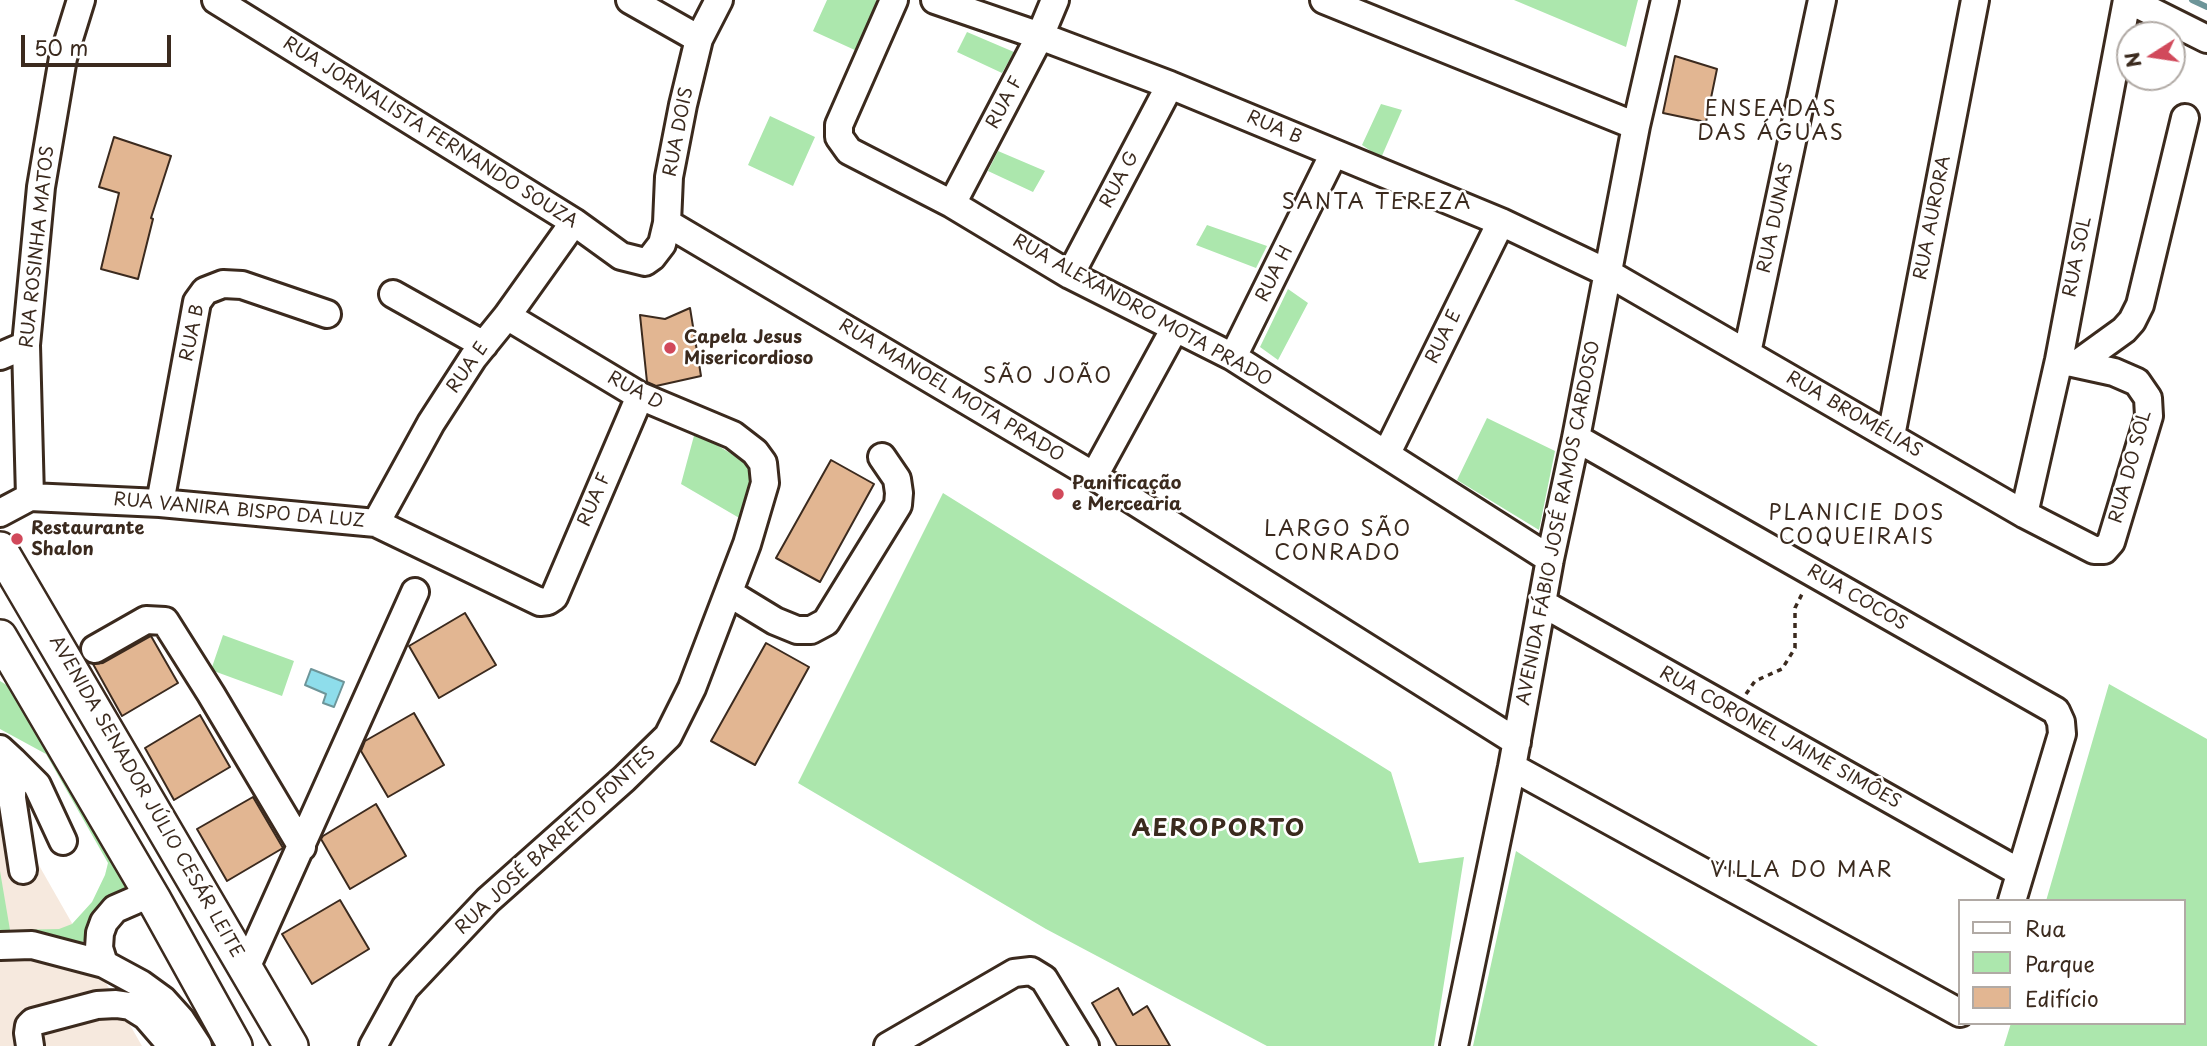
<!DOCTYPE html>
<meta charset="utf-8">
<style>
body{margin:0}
#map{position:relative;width:2207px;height:1046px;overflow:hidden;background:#fff;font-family:"Playpen Sans",sans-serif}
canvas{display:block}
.legend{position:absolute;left:1958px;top:899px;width:228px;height:126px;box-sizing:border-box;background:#fff;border:2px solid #b1aaa5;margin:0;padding:9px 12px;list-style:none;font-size:21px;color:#3b2a1e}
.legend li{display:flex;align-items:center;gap:14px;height:35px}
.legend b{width:35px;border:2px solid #b1aaa5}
.north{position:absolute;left:2116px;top:21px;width:70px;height:70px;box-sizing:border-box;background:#fff;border:2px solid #b1aaa5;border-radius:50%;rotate:258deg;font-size:19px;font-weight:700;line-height:28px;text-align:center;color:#3b2a1e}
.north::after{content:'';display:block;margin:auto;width:24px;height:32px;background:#d1495b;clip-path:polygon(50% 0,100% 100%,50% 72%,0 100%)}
.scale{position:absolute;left:21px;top:35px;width:150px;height:32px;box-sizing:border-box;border:4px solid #3b2a1e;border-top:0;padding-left:9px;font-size:21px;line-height:24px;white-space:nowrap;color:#3b2a1e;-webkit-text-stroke:5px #fff;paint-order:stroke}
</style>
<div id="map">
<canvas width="2207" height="1046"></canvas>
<ul class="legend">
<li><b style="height:9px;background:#fff"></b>Rua</li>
<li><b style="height:19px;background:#ace7ad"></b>Parque</li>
<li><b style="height:19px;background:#e2b692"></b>Edifício</li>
</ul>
<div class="north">N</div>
<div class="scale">50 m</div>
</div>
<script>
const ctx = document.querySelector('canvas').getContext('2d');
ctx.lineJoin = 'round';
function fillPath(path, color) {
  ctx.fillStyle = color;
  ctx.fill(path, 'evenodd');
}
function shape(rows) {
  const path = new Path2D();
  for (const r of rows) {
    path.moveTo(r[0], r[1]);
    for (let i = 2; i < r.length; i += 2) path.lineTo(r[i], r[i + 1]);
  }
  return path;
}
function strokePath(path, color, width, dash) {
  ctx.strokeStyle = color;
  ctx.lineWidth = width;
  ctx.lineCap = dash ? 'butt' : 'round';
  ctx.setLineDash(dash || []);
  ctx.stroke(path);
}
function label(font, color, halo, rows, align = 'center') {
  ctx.font = font + ' "Playpen Sans",sans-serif';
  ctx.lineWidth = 5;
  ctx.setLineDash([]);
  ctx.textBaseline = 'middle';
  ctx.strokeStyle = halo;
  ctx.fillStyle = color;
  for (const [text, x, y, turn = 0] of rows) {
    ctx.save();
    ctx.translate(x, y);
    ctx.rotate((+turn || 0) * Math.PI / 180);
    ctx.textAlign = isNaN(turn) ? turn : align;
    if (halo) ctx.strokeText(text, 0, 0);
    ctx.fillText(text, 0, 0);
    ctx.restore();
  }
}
const built = shape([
 [0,797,142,1046,0,1046]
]);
const green = shape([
 [827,0,875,0,880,2,857,51,813,31],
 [1514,0,1638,0,1626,47],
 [967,32,1014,52,1002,73,957,52],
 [1381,104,1402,110,1381,158,1362,145],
 [770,116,815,137,793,186,748,165],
 [998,151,1045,171,1033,192,988,171],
 [1207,225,1267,246,1256,268,1196,245],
 [1288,289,1308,303,1278,360,1260,347],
 [1487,418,1555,451,1539,530,1457,480],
 [695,432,755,468,758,480,741,519,681,484],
 [943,493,1391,772,1419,863,1464,857,1434,1046,1267,1046,1046,929,798,783],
 [223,635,294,661,282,696,211,670],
 [0,681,20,693,131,890,88,928,81,948,0,939,0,871,10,930,59,929,72,924,92,902,105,875,108,863,46,754,0,729],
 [2109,684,2207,739,2207,1046,2004,1046,2011,1023,2184,1023,2184,901,2046,901],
 [1516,851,1818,1046,1473,1046]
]);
const water = shape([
 [311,669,344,682,334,707,323,703,326,694,305,685,311,669]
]);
const stream = shape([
 [2192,0,2207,7]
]);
const building = shape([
 [1675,56,1717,69,1706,122,1663,113,1675,56],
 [114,137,171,156,151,218,153,219,138,279,101,269,119,193,99,187,114,137],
 [690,308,701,376,656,386,647,382,640,315,665,319,690,308],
 [831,460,874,484,820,582,776,558,831,460],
 [465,613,496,665,439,698,409,646,465,613],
 [151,636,178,683,122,716,93,664,103,663,151,636],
 [766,643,809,667,755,765,711,741,766,643],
 [414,713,444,765,388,797,361,751,365,741,414,713],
 [200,715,230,767,174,800,145,748,200,715],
 [253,797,283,848,227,881,197,829,253,797],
 [376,804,406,856,350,889,321,839,323,836,376,804],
 [340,900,369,949,312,984,282,934,340,900],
 [1118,988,1133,1015,1147,1006,1170,1046,1117,1046,1092,1003,1118,988]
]);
const path = shape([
 [1746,694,1755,681,1782,669,1795,648,1795,608,1802,594]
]);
const minor = shape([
 [216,0,574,222,621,256,645,262,652,257,662,244,667,223,669,177,683,105,699,39,719,0],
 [630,0,699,39],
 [894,0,839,125,839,137,849,151,952,204,1070,275,1233,357,1550,559],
 [935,0,1040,36,1170,85,1501,222,1606,272,2024,514,2094,550,2104,550,2111,542,2149,416,2148,398,2137,382,2114,372,2059,360],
 [1324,0,1636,126],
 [2129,0,2207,39],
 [952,204,1040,36,1055,0],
 [667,223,1094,476,1517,742],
 [1070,275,1170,85],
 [393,294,484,345],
 [1747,353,1822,0],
 [0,356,26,345],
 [1233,357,1334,153],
 [2077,364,2124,330,2132,321,2140,305,2185,118],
 [1891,436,1975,0],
 [1576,438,2056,711,2061,722,2062,734,2012,901],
 [1387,453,1501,222],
 [1094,476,1175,328],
 [30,497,26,345,41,187,63,58,81,0],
 [160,503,197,302,205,291,223,284,242,285,327,314],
 [0,513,30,497,160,503,376,523,540,602,548,601,554,597,640,396],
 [2024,514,2059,360,2127,0],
 [376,523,431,423,473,358,507,316,574,222],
 [729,593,775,621,797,630,811,630,826,622,898,505,899,493,897,479,882,457],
 [1542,603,2019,872],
 [95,649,146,620,165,621,211,694,302,847],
 [0,749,13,761,12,798,23,870],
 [13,761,37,785,63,841],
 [1512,767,1960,1013],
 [0,946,32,945,104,964,141,984,163,1000,181,1020,198,1046],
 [104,964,99,948,100,933,104,922,115,909,138,899,153,898],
 [246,968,415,592],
 [30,1046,28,1033,29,1026,33,1022,97,1005,116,1004,130,1006,146,1016,172,1046],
 [373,1046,405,988,488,900,624,779,668,736,692,688,747,544,765,483,763,463,755,452,733,435,640,396,507,316],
 [888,1046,1014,973,1031,971,1044,979,1085,1046],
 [1454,1046,1512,767,1550,559,1576,438,1636,126,1665,0]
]);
const major = shape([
 [0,549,291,1046],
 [0,637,153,898,235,1046]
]);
const markers = [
 [670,348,7,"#d1495b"],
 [1058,494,7,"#d1495b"],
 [17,539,7,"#d1495b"]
];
const streetNames = [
 ["RUA F",1005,103,-62],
 ["RUA B",1274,128,23],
 ["RUA DOIS",679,132,-79],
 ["RUA JORNALISTA FERNANDO SOUZA",430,133,32],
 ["RUA G",1120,180,-62],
 ["RUA DUNAS",1776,218,-78],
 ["RUA AURORA",1933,218,-79],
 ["RUA ROSINHA MATOS",38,247,-84],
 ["RUA SOL",2078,257,-79],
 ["RUA H",1275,274,-64],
 ["RUA ALEXANDRO MOTA PRADO",1142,311,29],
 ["RUA B",193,333,-78],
 ["RUA E",1444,337,-64],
 ["RUA E",468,368,-55],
 ["RUA D",635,391,28],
 ["RUA MANOEL MOTA PRADO",951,391,31],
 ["RUA BROMÉLIAS",1854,415,30],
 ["RUA DO SOL",2131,467,-75],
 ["RUA F",595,500,-67],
 ["RUA VANIRA BISPO DA LUZ",239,511,5],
 ["AVENIDA FÁBIO JOSÉ RAMOS CARDOSO",1559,523,-79],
 ["RUA COCOS",1857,598,30],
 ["RUA CORONEL JAIME SIMÔES",1780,738,29],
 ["AVENIDA SENADOR JÚLIO CESÁR LEITE",146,797,60],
 ["RUA JOSÉ BARRETO FONTES",556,841,-43]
];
const poiNames = [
 ["Capela Jesus",684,338],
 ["Misericordioso",684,359],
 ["Panificação",1072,484],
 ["e Mercearia",1072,505],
 ["Restaurante",31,529],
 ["Shalon",31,550]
];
const quarterNames = [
 ["ENSEADAS",1771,110],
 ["DAS ÁGUAS",1771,134],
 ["SANTA TEREZA",1377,203],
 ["SÃO JOÃO",1048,377],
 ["PLANICIE DOS",1857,514],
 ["COQUEIRAIS",1857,538],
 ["LARGO SÃO",1338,530],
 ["CONRADO",1338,554],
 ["VILLA DO MAR",1802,871]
];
const districtNames = [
 ["AEROPORTO",1219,829]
];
fillPath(built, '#f6e9de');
fillPath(green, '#ace7ad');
fillPath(water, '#8eddeb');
strokePath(water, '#6d9599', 2);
strokePath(stream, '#6d9599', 6);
fillPath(building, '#e2b692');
strokePath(building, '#3b2a1e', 2);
strokePath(minor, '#3b2a1e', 32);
strokePath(major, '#3b2a1e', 38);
strokePath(path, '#3b2a1e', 3.5, [5, 5]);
strokePath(minor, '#fff', 26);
strokePath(major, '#fff', 33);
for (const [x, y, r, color] of markers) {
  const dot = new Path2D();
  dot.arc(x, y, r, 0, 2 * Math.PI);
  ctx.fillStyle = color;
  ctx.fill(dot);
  strokePath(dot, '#fff', 2.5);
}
label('18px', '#3b2a1e', '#fff', streetNames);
label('bold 18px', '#3b2a1e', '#fff', poiNames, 'left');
ctx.letterSpacing = '2px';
label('21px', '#3b2a1e', '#fff', quarterNames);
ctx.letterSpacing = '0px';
ctx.letterSpacing = '2px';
label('bold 24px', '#3b2a1e', '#fff', districtNames);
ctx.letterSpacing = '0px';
</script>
